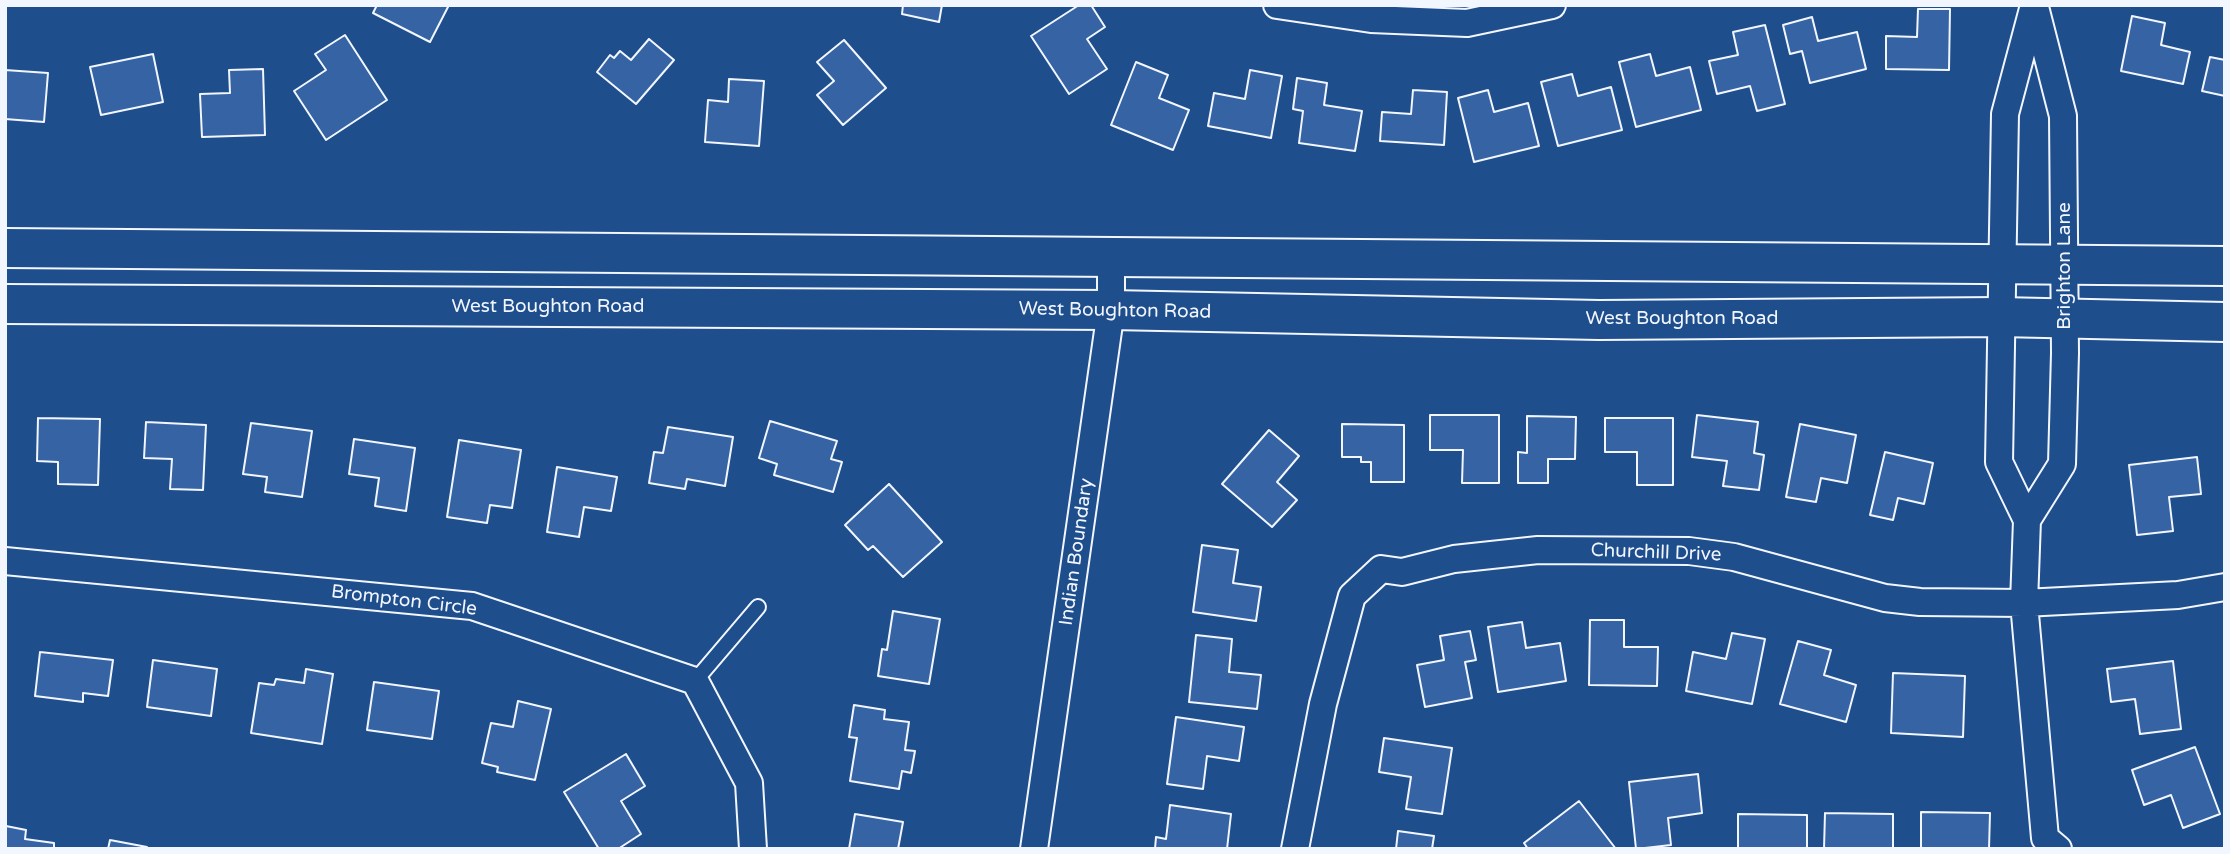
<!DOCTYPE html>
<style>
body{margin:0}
#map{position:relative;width:2230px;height:854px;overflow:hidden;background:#1f4e8c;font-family:"Varela Round",sans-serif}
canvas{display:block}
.frame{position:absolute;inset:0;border:7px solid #f2f6ff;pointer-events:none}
</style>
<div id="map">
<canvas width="2230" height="854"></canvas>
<div class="frame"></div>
</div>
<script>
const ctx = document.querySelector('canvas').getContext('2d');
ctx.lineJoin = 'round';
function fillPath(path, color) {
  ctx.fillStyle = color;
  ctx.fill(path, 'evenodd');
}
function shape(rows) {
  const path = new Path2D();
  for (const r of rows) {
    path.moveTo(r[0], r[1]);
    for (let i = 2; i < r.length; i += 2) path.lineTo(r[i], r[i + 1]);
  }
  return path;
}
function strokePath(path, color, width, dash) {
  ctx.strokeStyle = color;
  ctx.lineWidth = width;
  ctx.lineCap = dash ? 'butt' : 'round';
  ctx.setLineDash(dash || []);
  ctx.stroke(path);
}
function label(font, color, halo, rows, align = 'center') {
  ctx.font = font + ' "Varela Round",sans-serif';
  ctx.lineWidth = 5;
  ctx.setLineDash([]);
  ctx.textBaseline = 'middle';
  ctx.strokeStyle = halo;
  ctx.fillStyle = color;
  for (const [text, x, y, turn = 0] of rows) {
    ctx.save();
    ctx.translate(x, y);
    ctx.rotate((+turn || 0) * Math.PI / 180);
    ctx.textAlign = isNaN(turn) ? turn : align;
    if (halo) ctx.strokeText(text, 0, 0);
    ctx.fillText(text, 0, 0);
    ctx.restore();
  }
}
const building = shape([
 [377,5,449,5,430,42,373,13,377,5],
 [903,5,942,5,939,22,902,14,903,5],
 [1079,5,1091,5,1105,27,1087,39,1107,69,1069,94,1031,36,1079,5],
 [1918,9,1950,9,1949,70,1886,69,1886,36,1917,37,1918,9],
 [2132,16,2165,23,2161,45,2190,52,2183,84,2121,71,2132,16],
 [1812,17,1818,41,1857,32,1866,69,1810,83,1802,51,1790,54,1783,25,1812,17],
 [1765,25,1785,104,1757,111,1750,86,1717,94,1709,61,1738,55,1733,32,1765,25],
 [345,35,387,100,326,140,294,91,326,70,315,54,345,35],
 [649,39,674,60,636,104,597,72,610,55,614,58,620,51,631,60,649,39],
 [844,40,886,88,843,125,817,95,834,81,817,62,844,40],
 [153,54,163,102,101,115,90,67,153,54],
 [1650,54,1656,76,1690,67,1701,110,1636,127,1619,62,1650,54],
 [2210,57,2225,60,2225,96,2202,91,2210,57],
 [1136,62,1168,75,1159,98,1189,110,1173,150,1111,125,1136,62],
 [263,69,265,135,202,137,200,94,230,93,229,70,263,69],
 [5,70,48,73,44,122,5,119,5,70],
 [1250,70,1282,76,1271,138,1208,126,1214,93,1245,99,1250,70],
 [1572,74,1578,96,1611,87,1622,130,1558,146,1541,82,1572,74],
 [1297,78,1327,83,1324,105,1362,111,1355,151,1299,143,1303,111,1293,109,1297,78],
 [729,79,764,81,759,146,705,142,708,100,728,102,729,79],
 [1413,90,1447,92,1444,145,1380,141,1382,112,1411,114,1413,90],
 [1488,90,1494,112,1528,103,1539,146,1474,162,1458,98,1488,90],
 [1430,415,1499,415,1499,483,1462,483,1463,450,1430,450,1430,415],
 [1697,415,1758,422,1754,453,1764,455,1759,490,1723,486,1727,461,1692,457,1697,415],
 [1527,416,1576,417,1575,459,1548,459,1548,483,1518,483,1518,452,1527,453,1527,416],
 [38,418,100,419,98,485,58,484,58,462,37,461,38,418],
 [1605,418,1673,418,1673,485,1637,485,1637,452,1605,452,1605,418],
 [770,421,837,441,831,459,842,462,833,492,774,475,777,464,759,458,770,421],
 [146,422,206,425,203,490,170,489,172,459,144,458,146,422],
 [251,423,312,431,302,497,265,492,267,477,243,474,251,423],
 [1342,424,1404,425,1404,482,1371,482,1371,462,1361,462,1361,457,1342,457,1342,424],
 [1800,424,1856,435,1847,483,1821,478,1816,502,1786,497,1800,424],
 [668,427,733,437,725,486,687,479,685,489,649,483,654,452,663,453,668,427],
 [1269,430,1299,456,1277,482,1297,500,1272,527,1222,484,1269,430],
 [354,439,415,448,406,511,375,506,379,478,349,474,354,439],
 [459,440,521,450,512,508,490,505,487,523,447,517,459,440],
 [1885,452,1933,463,1924,504,1898,498,1893,520,1870,515,1885,452],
 [2197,457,2201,494,2169,497,2173,531,2137,535,2129,465,2197,457],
 [557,467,617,477,611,511,584,507,579,537,547,532,557,467],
 [889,484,942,542,903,577,873,546,868,550,845,525,889,484],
 [1202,545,1238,550,1233,583,1261,587,1256,621,1193,612,1202,545],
 [893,611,940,619,929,684,878,676,882,649,887,650,893,611],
 [1590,620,1624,620,1624,647,1658,647,1657,686,1589,685,1590,620],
 [1522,622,1526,648,1560,643,1566,681,1498,692,1488,627,1522,622],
 [1470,631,1476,660,1465,662,1472,698,1425,707,1417,665,1444,660,1440,636,1470,631],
 [1732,633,1765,639,1752,704,1686,691,1693,652,1726,659,1732,633],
 [1196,635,1232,639,1229,672,1261,675,1257,709,1189,702,1196,635],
 [1798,641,1831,650,1824,675,1856,685,1846,722,1780,704,1798,641],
 [40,652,113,660,108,696,83,693,83,702,35,696,40,652],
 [153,660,217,669,211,716,147,707,153,660],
 [2173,661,2181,729,2140,734,2135,699,2111,702,2107,669,2173,661],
 [306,669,333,674,322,744,251,733,259,683,274,685,276,679,304,683,306,669],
 [1893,673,1965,676,1963,737,1891,733,1893,673],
 [374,682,439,691,432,739,367,730,374,682],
 [518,701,551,709,535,780,497,772,498,767,482,763,491,723,513,727,518,701],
 [854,705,885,710,884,719,909,722,905,750,915,751,911,773,902,771,899,789,850,781,857,738,849,737,854,705],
 [1176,717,1244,727,1239,761,1207,756,1203,789,1167,784,1176,717],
 [1384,738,1452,748,1442,814,1406,809,1411,777,1379,772,1384,738],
 [2195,747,2220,814,2183,828,2171,795,2144,805,2132,770,2195,747],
 [626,754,645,786,621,801,641,834,618,849,599,849,564,792,626,754],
 [1698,774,1702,813,1668,818,1671,845,1636,849,1629,782,1698,774],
 [1579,801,1616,849,1528,849,1524,843,1579,801],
 [1170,805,1231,814,1227,849,1155,849,1156,837,1166,839,1170,805],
 [1921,812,1990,813,1989,849,1921,849,1921,812],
 [1825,813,1893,814,1893,849,1824,849,1825,813],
 [855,814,903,822,898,849,849,849,855,814],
 [1738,814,1807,815,1807,849,1738,849,1738,814],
 [6,826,26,830,25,839,54,843,54,849,5,849,6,826],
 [1398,831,1434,836,1432,849,1396,849,1398,831],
 [110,840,147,847,146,849,108,849,110,840]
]);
const service = shape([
 [695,681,758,607]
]);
const minor = shape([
 [1277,5,1371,19,1467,23,1552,5],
 [2034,5,2005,114,1999,462,2027,520,2024,603,2045,838,2058,849],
 [2027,520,2062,464,2065,353,2063,116,2035,7],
 [5,561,472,606,695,681,749,783,753,849],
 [1034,849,1111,310,1111,255],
 [1295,849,1323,704,1352,596,1381,569,1402,572,1454,559,1538,550,1689,551,1734,557,1885,598,1920,602,2024,603,2178,595,2225,587]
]);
const secondary = shape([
 [5,248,2225,266],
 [5,304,1111,310,1599,320,2000,317,2225,322]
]);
const streetNames = [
 ["Brighton Lane",2065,266,-90],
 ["West Boughton Road",548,307],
 ["West Boughton Road",1115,311,1],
 ["West Boughton Road",1682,319],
 ["Indian Boundary",1077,552,-82],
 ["Churchill Drive",1656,553,2],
 ["Brompton Circle",404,601,7]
];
fillPath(building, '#3563a3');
strokePath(building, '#f2f6ff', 2);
strokePath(service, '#f2f6ff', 18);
strokePath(minor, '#f2f6ff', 30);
strokePath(secondary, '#f2f6ff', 42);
strokePath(service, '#1f4e8c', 14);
strokePath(minor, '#1f4e8c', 26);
strokePath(secondary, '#1f4e8c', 38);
label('19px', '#f2f6ff', '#1f4e8c', streetNames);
</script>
